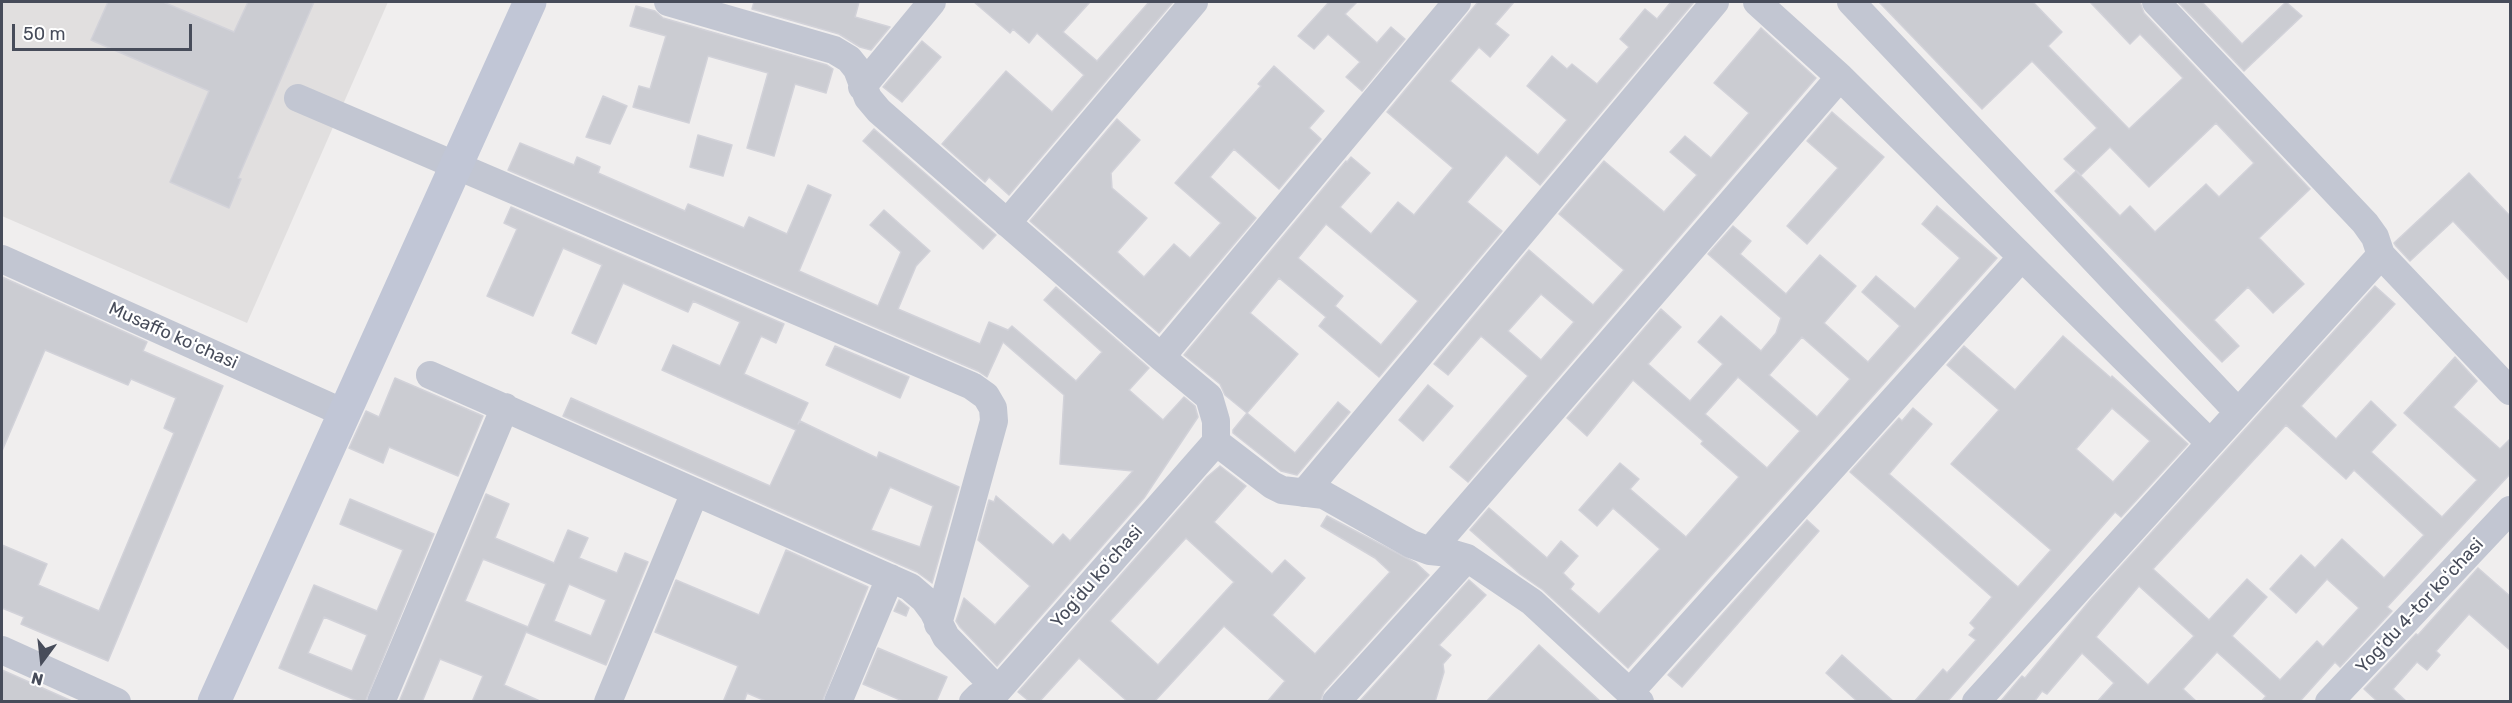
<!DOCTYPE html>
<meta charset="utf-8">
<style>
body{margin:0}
#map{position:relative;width:2512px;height:703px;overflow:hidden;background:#f0eeee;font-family:Rubik,sans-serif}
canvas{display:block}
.frame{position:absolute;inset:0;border:3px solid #474c5a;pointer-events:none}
.north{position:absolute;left:12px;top:631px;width:60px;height:60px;-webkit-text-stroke:4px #fff;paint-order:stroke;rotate:195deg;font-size:16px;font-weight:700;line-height:24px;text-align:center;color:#474c5a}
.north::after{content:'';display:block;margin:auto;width:21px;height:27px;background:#474c5a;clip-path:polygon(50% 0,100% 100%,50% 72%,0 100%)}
.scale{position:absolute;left:12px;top:24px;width:180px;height:27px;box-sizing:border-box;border:3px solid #474c5a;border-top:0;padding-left:8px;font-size:18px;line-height:21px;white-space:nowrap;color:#474c5a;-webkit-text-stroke:4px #fff;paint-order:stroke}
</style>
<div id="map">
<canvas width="2512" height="703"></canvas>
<div class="frame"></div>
<div class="north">N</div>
<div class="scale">50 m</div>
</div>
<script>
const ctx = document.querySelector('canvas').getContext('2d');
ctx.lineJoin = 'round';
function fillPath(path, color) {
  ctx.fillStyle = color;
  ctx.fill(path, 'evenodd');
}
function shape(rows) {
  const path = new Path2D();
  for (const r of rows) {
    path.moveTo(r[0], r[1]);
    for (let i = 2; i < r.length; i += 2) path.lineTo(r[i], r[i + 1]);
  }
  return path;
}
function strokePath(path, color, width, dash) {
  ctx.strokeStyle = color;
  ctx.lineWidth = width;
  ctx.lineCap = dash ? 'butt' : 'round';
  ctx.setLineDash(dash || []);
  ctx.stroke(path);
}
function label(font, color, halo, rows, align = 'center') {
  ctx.font = font + ' Rubik,sans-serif';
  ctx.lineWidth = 4.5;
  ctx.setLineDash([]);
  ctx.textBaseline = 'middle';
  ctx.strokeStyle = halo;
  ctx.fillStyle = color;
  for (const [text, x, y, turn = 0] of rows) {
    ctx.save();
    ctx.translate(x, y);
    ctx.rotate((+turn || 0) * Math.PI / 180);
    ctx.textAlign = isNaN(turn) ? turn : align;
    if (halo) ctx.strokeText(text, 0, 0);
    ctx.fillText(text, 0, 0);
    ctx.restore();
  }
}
const education = shape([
 [2,2,388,2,247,323,2,216]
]);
const building = shape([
 [108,2,163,2,234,32,248,2,314,2,238,178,241,179,229,208,170,182,209,91,91,40,108,2],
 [754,2,859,2,855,17,890,27,871,50,860,47,839,34,752,9,754,2],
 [974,2,1090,2,1063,32,1097,61,1149,2,1173,2,1009,195,989,177,985,182,942,144,1006,71,1052,112,1084,75,1037,33,1029,43,1013,29,1010,33,974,2],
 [1329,2,1357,2,1345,14,1377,43,1391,27,1405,39,1362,91,1346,77,1360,62,1328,34,1314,49,1298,36,1329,2],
 [1478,2,1514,2,1495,24,1509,35,1490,57,1479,47,1450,81,1538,155,1567,120,1527,86,1552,56,1567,69,1572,64,1597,84,1629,47,1620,39,1645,9,1657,19,1671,2,1694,2,1540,185,1506,155,1467,202,1502,231,1379,377,1319,326,1326,317,1279,278,1250,313,1298,354,1247,413,1225,395,1220,384,1184,355,1346,161,1347,162,1351,157,1370,173,1340,207,1371,234,1398,202,1414,215,1453,168,1387,112,1478,2],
 [1326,224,1418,301,1381,345,1335,306,1343,296,1298,258,1326,224],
 [1879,2,2033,2,2062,32,2048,46,2129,129,2183,78,2140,34,2130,44,2090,2,2140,2,2144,13,2310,189,2259,238,2304,284,2273,313,2248,287,2214,320,2239,346,2222,362,2055,191,2076,171,2120,216,2130,206,2155,232,2206,184,2219,197,2254,163,2216,123,2149,187,2110,147,2081,175,2064,159,2097,128,2032,61,1982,109,1879,2],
 [2178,2,2202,2,2242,44,2286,2,2302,16,2244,71,2178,2],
 [636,6,655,11,663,18,827,65,833,69,826,93,795,84,774,156,747,148,768,73,708,56,689,123,633,107,639,86,650,89,666,36,630,26,636,6],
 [1761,28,1816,78,1468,482,1450,467,1528,376,1481,336,1448,375,1434,364,1529,250,1593,305,1624,270,1559,214,1604,161,1664,212,1697,175,1670,152,1685,136,1711,158,1749,113,1714,83,1761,28],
 [1541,294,1574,322,1541,360,1508,331,1541,294],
 [922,41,941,57,902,102,883,87,922,41],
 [1274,66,1324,111,1309,128,1321,139,1279,189,1234,149,1210,177,1256,218,1159,333,1030,221,1117,119,1140,140,1111,173,1112,188,1147,218,1117,252,1144,277,1174,244,1190,258,1221,223,1175,183,1261,86,1258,84,1274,66],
 [603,96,627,106,610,144,586,137,603,96],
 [1832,112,1884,157,1807,244,1787,226,1838,168,1807,141,1832,112],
 [874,129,996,235,983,249,863,141,874,129],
 [698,135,732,145,723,176,690,167,698,135],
 [520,143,574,165,577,157,600,167,598,173,685,211,688,204,744,228,749,217,787,234,808,185,831,195,799,271,878,306,901,252,870,225,884,210,930,251,916,266,898,309,980,344,989,322,1008,330,1012,326,1076,381,1102,352,1044,300,1056,287,1149,368,1129,390,1163,420,1184,397,1195,406,1198,417,1144,498,997,666,960,627,956,621,964,598,995,625,1030,586,978,540,989,500,994,502,996,496,1053,545,1063,534,1070,541,1133,471,1060,464,1064,395,1003,342,987,377,978,371,508,170,520,143],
 [2469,173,2511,217,2511,282,2453,221,2410,261,2396,246,2394,243,2469,173],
 [1937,206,1997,258,1628,668,1543,590,1520,574,1470,530,1489,508,1547,558,1561,541,1578,556,1563,573,1574,584,1570,589,1599,614,1660,549,1613,508,1597,526,1579,510,1620,463,1639,479,1630,489,1686,537,1739,477,1701,444,1703,441,1633,380,1587,436,1567,418,1661,309,1681,327,1648,364,1690,401,1723,364,1698,342,1721,316,1761,351,1776,333,1781,318,1708,254,1733,226,1751,241,1740,254,1786,294,1820,255,1856,286,1824,323,1868,362,1900,326,1862,292,1876,276,1915,309,1960,258,1922,224,1937,206],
 [1802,337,1850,379,1817,417,1769,375,1802,337],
 [1738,377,1800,431,1767,468,1705,414,1738,377],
 [511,207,784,324,776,343,761,336,744,374,808,403,798,424,800,421,877,458,879,452,959,487,932,583,917,572,563,416,571,398,770,486,796,430,662,370,673,345,720,366,740,322,693,301,688,312,623,283,596,344,572,333,602,265,563,248,533,316,487,296,517,229,504,223,511,207],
 [890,487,933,506,920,547,871,530,890,487],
 [2,277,147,342,143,351,223,386,108,661,21,624,24,617,2,608,2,545,47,564,38,585,99,611,174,433,164,428,176,398,131,379,128,385,45,350,2,451,2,277],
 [2375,286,2395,304,2301,406,2336,439,2371,401,2396,425,2371,452,2442,517,2477,480,2404,413,2455,357,2477,381,2453,407,2500,449,2511,438,2511,473,2387,607,2392,611,2340,667,2335,662,2301,700,2303,702,2261,702,2266,696,2217,652,2183,689,2197,702,2097,702,2114,683,2082,653,2047,694,2042,691,2034,702,2000,702,2022,676,2025,678,2092,598,2375,286],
 [2286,425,2346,479,2354,470,2424,535,2384,578,2342,539,2315,568,2301,555,2270,589,2296,613,2327,579,2359,608,2323,647,2317,641,2280,680,2232,636,2267,597,2247,579,2209,620,2153,569,2286,425],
 [2139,586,2194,636,2148,685,2096,637,2139,586],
 [2063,336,2111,378,2112,376,2188,444,2121,517,2115,512,1947,702,1914,702,1943,669,1947,673,1976,640,1969,635,1975,628,1970,623,1992,597,1850,472,1899,418,1902,421,1913,408,1932,424,1889,474,2018,587,2051,550,1951,464,1999,410,1947,365,1964,346,2015,390,2063,336],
 [2112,408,2150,441,2113,482,2076,449,2112,408],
 [835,346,909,377,900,398,826,365,835,346],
 [395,378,483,416,458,476,389,447,383,463,349,448,366,411,379,417,395,378],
 [1428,385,1453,406,1423,441,1399,420,1428,385],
 [1338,402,1350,412,1297,475,1281,471,1233,433,1233,430,1247,413,1295,453,1338,402],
 [1220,466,1246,486,1214,522,1272,574,1285,560,1305,578,1272,615,1315,654,1390,572,1375,558,1321,526,1327,516,1416,563,1429,575,1324,691,1320,702,1267,702,1285,681,1224,626,1154,702,1128,702,1079,658,1039,702,1030,702,1018,692,1207,477,1220,466],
 [1186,538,1234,582,1158,665,1110,621,1186,538],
 [486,494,509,504,495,538,554,563,568,530,588,538,579,558,617,573,625,553,648,562,606,665,526,632,504,685,542,702,472,702,483,676,440,659,422,702,399,702,486,494],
 [483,559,546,584,528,627,465,601,483,559],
 [569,584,606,600,591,636,554,621,569,584],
 [350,499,434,534,365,702,360,702,279,668,314,585,377,611,403,550,340,524,350,499],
 [324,617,367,635,352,671,308,653,324,617],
 [1807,520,1819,531,1682,687,1668,675,1807,520],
 [786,550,868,587,822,702,768,702,747,693,744,702,723,702,738,666,655,632,676,580,759,615,786,550],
 [2478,568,2511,597,2511,651,2469,614,2436,651,2440,655,2427,670,2417,662,2393,689,2407,702,2378,702,2364,689,2416,634,2418,635,2478,568],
 [1469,580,1486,595,1439,645,1451,655,1443,664,1444,672,1435,702,1359,702,1469,580],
 [899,600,909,608,906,616,894,611,899,600],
 [1539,645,1562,666,1601,702,1486,702,1539,645],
 [878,648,947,677,936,702,905,702,863,684,878,648],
 [1842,655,1894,702,1858,702,1826,673,1842,655],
 [2,670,74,702,2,702,2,670]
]);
const street = shape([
 [668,2,834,50,849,59,857,69,868,98,879,111,1161,357],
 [1757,2,1840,77,2210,443],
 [1851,2,2238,412],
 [2156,2,2365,223,2375,237,2381,255,2510,391],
 [862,87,932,2],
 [298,98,972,386,986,396,993,408,994,421,938,624],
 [1007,223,1194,2],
 [2,259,344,413],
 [430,375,910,587,924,599,933,611,946,637,998,690],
 [1216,442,1216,421,1209,397,1161,357,1457,2],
 [1216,442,1272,485,1282,490,1324,495,1411,544,1430,551,1450,553,1467,558,1532,602,1640,702],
 [1304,493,1715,2],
 [1430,551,1840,77],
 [2,650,117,702],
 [1630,692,2022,257],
 [381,702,505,407],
 [608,702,695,492],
 [838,702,890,578],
 [973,702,979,696,998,690,1216,442],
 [1336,702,1467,558],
 [1976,702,2381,255],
 [2329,702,2510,510]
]);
const secondary = shape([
 [214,702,530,2]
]);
const streetNames = [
 ["Musaffo koʻchasi",173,336,24],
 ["Yogʻdu koʻchasi",1097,577,-49],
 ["Yogʻdu 4-tor koʻchasi",2420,606,-47]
];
fillPath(education, '#e1dfdf');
fillPath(building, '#cbccd2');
strokePath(building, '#d2d2d9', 1.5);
strokePath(street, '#c2c6d2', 28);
strokePath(secondary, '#c1c6d6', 33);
label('18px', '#474c5a', '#fff', streetNames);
</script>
